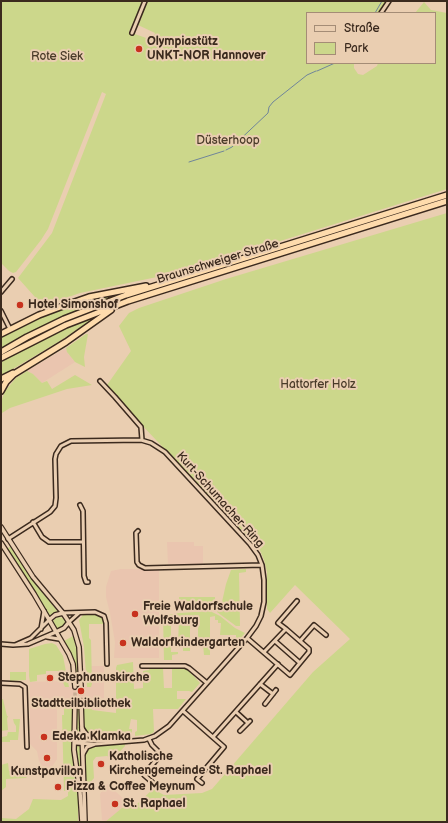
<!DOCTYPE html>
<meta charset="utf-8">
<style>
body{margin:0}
#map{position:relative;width:448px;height:823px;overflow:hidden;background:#eaceb1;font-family:"Balsamiq Sans",sans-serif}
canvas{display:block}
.frame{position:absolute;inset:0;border:2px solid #3b2a1e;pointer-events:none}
.legend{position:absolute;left:306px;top:12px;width:130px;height:52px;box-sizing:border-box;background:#eaceb1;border:1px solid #a48c76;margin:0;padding:5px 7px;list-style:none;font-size:12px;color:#3b2a1e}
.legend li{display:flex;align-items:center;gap:8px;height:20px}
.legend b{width:20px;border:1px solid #a48c76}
</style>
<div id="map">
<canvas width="448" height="823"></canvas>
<div class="frame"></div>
<ul class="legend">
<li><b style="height:5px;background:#eaceb1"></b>Straße</li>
<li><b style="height:11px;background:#ccd78b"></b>Park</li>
</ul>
</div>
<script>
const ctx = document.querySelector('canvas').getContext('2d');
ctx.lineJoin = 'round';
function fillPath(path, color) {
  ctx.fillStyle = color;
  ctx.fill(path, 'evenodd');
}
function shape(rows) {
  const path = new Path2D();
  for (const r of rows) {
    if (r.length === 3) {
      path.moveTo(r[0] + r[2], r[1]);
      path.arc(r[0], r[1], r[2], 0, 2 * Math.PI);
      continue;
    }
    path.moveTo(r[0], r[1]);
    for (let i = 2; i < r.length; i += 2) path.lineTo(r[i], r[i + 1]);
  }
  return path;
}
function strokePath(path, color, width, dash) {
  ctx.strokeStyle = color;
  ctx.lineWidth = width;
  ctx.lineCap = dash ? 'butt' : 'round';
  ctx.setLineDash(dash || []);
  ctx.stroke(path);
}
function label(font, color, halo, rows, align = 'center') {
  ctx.font = font + ' "Balsamiq Sans",sans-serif';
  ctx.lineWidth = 4;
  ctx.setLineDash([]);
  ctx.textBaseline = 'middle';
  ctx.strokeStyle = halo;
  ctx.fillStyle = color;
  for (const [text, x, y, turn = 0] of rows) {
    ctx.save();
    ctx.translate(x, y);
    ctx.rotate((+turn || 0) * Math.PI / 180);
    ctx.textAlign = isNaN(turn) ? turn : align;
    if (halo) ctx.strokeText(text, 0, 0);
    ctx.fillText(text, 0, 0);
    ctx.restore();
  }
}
const built = shape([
 [66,348,67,352,75,362,42,383,33,374,27,371],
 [167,542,194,542,194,546,203,546,203,564,168,564],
 [121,569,159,569,159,658,114,658,115,642,110,613,106,597,106,587,111,571],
 [91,666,104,666,104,710,92,710,91,700,66,701,66,708,57,708,57,759,50,770,42,766,39,761,37,751,30,744,30,682,64,681,65,687,91,687],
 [107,784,132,806,122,809,106,821,102,820,100,794]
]);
const green = shape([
 [1,1,143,1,129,32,152,40,155,33,138,25,142,17,140,15,146,1,386,1,378,13,307,13,307,63,354,63,354,68,358,74,363,75,377,66,378,63,435,63,435,13,415,13,424,2,431,10,447,13,447,189,229,257,157,277,80,293,43,306,18,278,52,233,106,94,102,92,48,229,41,240,16,272,13,273,9,271,1,263],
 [447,213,447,822,105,822,122,808,137,804,153,789,164,795,202,793,212,789,313,672,350,639,295,585,270,613,267,609,267,572,264,560,259,548,137,420,107,385,131,351,119,326,129,313,139,308,226,279],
 [122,293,123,294,63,317,26,335,1,349,1,336,40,317,89,300],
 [100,314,60,341,1,376,1,362,7,358,67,327],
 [86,334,88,334,84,357,85,367,75,362,67,352,66,348],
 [27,371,33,374,42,383,47,381,52,389,75,375,92,385,67,389,10,408,2,413,2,399,5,391,16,378],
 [11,546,31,578,58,612,50,617,37,595,7,549],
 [246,569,246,572,239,573,240,626,236,626,217,612,222,602,226,584,231,570],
 [179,597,215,597,215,609,179,610],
 [210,611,220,616,235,628,245,633,233,647,233,641,236,641,236,635,220,635,221,623,218,623,218,620,215,620,215,616,210,617,210,655,204,655,203,644,198,644,198,617,190,617,190,651,183,651,183,645,178,645,179,617,171,617,171,652,178,652,178,654,172,655,172,660,164,660,163,616,179,613],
 [94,614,102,617,105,624,89,624,89,638,91,640,92,684,91,687,87,687,84,647,79,620,83,615],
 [59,623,6],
 [73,636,77,652,78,687,77,687,75,663,71,652,64,641],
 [52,643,56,645,63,656,69,687,65,687,58,671,46,671,46,674,37,675,37,681,30,682,29,676,29,649,45,644],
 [133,662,134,689,143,688,143,671,149,670,150,668,163,668,164,688,172,688,172,668,185,668,189,671,200,683,192,692,189,691,177,691,177,699,186,699,178,709,153,709,154,732,151,734,135,736,135,732,137,731,137,720,131,719,129,729,132,729,132,736,124,736,125,746,113,759,107,756,96,757,93,761,94,778,89,784,78,804,78,822,1,822,1,818,16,819,29,809,33,799,61,800,68,796,68,791,64,791,62,715,64,715,64,708,66,707,65,701,92,700,92,710,116,713,116,668,117,665],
 [10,672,26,672,26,680,10,681],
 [1,699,3,699,7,716,8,716,7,719,8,730,1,731],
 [13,719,20,719,18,740,10,740,10,742,1,742,2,737,7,736,8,732,16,732,16,726,14,723],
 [8,763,9,771,13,771,13,769,30,769,31,772,26,778,6,779,6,787,1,791,1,765]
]);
const stream = shape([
 [375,13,382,1],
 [317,71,335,63],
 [226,150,232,147,268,113,269,107,273,102,307,75,316,71],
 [189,162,224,151]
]);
const tertiaryTunnel = shape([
 [75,687,75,701],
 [81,701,81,687]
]);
const minor = shape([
 [381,13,389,1],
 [132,33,145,1],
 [1,292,12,279],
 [1,311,10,329],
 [100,381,115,397,141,427,142,440],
 [80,505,83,511,84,576,86,582,88,582],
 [33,522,42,537,49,542,83,542],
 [138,531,136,533,137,562,139,565,145,568,262,565],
 [8,539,50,512,55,506,56,498,55,459,56,454,61,446,71,441,141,440,151,443,165,452,250,544,258,555,262,565,264,580,264,602,261,616,256,626,247,638,169,726,155,736,144,740,95,744,87,747,83,754],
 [63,613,95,612,104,616,106,623,107,664],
 [69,622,79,613],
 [41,629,44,611],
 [286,629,278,623,297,601],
 [47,637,59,639],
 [247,638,290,675,309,652,309,649,286,629,264,652],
 [275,641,300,663],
 [300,641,314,625,326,635],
 [1,644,13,645,28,644,56,632],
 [15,645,31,638,49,620],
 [142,666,185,666,189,668,207,683],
 [1,683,20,684,25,687,27,747],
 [260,684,273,694],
 [265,704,276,690],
 [183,711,224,747,197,779,202,783],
 [236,712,248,723],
 [82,728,86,734,96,738],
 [240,731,250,721],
 [213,737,278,664],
 [149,739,152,745,161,754,144,775,152,782],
 [75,740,117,741],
 [75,743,93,744]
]);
const tertiary = shape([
 [1,527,33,577,63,613,74,630,79,647,81,687],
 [1,543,34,594,69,654,73,664,75,687],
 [49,620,55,615,63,613],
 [56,632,64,628,69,622],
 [75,701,74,750,80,792,82,822],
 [81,701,85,822]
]);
const trunk = shape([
 [1,334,39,315,63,306,89,297,146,286],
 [1,352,27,337,64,319,126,295,447,195],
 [1,358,66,325,128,301,447,201],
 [1,379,13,373],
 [1,391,6,382,14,374,66,342,111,310]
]);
const markers = [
 [139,49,4,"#c8321e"],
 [20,305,4,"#c8321e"],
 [135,614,4,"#c8321e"],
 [123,643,4,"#c8321e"],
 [50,678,4,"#c8321e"],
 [81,691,4,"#c8321e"],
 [44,737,4,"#c8321e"],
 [47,758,4,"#c8321e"],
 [101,764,4,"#c8321e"],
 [58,787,4,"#c8321e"],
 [115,804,4,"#c8321e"]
];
const poiNames = [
 ["Olympiastütz",147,42],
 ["UNKT-NOR Hannover",147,56],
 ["Hotel Simonshof",28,305],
 ["Freie Waldorfschule",143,607],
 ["Wolfsburg",143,621],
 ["Waldorfkindergarten",131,643],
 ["Stephanuskirche",58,678],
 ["Stadtteilbibliothek",81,704,"center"],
 ["Edeka Klamka",52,737],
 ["Katholische",109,757],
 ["Kirchengemeinde St. Raphael",109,771],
 ["Kunstpavillon",47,772,"center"],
 ["Pizza & Coffee Meynum",66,787],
 ["St. Raphael",123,804]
];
const parkNames = [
 ["Rote Siek",57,57],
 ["Düsterhoop",228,141],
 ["Hattorfer Holz",318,385]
];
const streetNames = [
 ["Braunschweiger Straße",218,262,-17],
 ["Kurt-Schumacher-Ring",220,500,48]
];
fillPath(built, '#eac5af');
fillPath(green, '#ccd78b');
strokePath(stream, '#70859a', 1);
strokePath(tertiaryTunnel, '#c7ad94', 3.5, [3.5, 2]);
strokePath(minor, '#3b2a1e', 6);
strokePath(tertiary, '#3b2a1e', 6);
strokePath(trunk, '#3b2a1e', 8);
strokePath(minor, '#eaceb1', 3);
strokePath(tertiary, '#eaceb1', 3.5);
strokePath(trunk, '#fedbac', 5);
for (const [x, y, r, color] of markers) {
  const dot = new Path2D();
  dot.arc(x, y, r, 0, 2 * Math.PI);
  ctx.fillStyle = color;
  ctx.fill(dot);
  strokePath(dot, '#eaceb1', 1.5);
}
label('bold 12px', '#3b2a1e', '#eaceb1', poiNames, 'left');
label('12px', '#4a3b29', '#eaceb1', parkNames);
label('12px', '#3b2a1e', '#eaceb1', streetNames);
</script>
